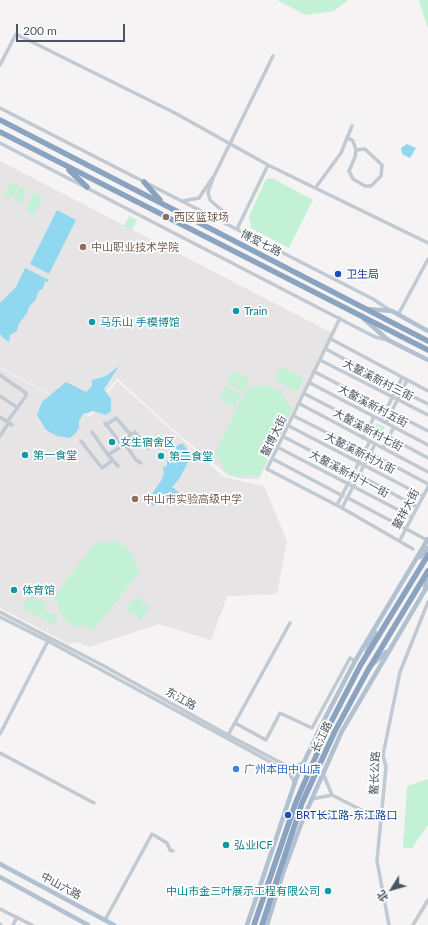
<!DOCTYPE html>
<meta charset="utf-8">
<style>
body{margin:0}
#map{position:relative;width:428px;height:925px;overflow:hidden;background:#f5f3f3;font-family:Lato,"Noto Sans SC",sans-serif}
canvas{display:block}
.north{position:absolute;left:372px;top:869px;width:40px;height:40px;-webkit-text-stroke:3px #fff;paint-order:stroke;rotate:233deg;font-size:11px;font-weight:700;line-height:16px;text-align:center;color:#4a5561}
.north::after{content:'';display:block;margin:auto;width:14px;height:18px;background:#4a5561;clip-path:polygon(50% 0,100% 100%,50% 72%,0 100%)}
.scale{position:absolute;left:16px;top:24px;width:109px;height:18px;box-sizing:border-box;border:2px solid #4a5561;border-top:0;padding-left:5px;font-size:12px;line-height:14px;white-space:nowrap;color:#4a5561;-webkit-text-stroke:3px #fff;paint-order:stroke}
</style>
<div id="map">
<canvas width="428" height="925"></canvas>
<div class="north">北</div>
<div class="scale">200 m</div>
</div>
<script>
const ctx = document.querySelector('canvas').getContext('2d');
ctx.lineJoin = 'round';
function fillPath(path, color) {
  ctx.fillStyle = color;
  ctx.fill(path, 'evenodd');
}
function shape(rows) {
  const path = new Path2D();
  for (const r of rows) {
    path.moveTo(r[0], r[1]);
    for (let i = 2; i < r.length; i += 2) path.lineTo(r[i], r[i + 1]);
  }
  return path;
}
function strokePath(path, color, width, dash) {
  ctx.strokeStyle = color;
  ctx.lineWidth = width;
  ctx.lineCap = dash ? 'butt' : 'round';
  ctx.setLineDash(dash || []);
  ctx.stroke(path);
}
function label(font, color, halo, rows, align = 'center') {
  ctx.font = font + ' Lato,"Noto Sans SC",sans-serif';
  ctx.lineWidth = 3.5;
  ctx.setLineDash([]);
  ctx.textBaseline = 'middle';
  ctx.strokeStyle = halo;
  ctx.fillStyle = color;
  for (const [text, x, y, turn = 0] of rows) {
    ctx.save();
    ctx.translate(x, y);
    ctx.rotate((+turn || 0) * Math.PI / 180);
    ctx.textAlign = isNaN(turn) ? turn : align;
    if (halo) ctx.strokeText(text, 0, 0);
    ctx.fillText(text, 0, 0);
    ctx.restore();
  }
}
const education = shape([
 [0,161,332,333,259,479,243,479,229,476,177,433,117,378,88,415,0,367],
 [0,368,90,417,117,381,224,477,264,486,287,541,277,594,227,596,211,640,159,624,89,647,78,642,69,644,0,608]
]);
const green = shape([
 [277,0,348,0,334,11,306,15],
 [419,0,428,0,428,27,427,26],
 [272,178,313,200,289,248,251,228,249,216,266,179],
 [11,182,19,185,12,199,5,195],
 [20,186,27,190,21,203,14,199],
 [34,193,43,197,34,215,25,211],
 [129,216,137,220,132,230,124,226],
 [282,367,304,378,297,392,274,380],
 [233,371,240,375,234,388,227,384],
 [242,375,249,379,243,392,236,388],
 [265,385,281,391,288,405,293,408,259,477,254,475,237,477,229,474,224,470,219,458,214,456,248,386,253,388],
 [225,386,232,390,226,403,219,400],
 [234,390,241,394,234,407,227,403],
 [377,423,385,427,377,441,370,437],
 [97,541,102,544,115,541,127,547,136,561,136,568,140,571,93,631,90,627,76,627,68,623,62,617,58,603,53,598],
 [29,595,37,599,29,613,22,609],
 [136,596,143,602,133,614,126,608],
 [38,599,46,603,39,617,31,613],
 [144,602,150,608,140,620,134,614],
 [44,609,58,617,54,625,40,617],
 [428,779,428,825,412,848,403,848,407,786]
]);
const water = shape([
 [407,144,416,148,410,158,402,154,401,148],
 [57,210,76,220,49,274,30,264],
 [25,268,49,280,48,282,45,281,43,288,38,292,36,299,29,307,27,313,18,325,17,331,10,335,9,342,3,338,0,334,0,303,16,287],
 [119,366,104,389,111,399,111,411,106,415,93,411,83,414,79,421,79,428,75,434,69,438,57,436,46,430,37,415,42,402,66,382,86,392,92,386,92,380,106,376],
 [182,443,192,455,179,479,172,487,183,495,178,500,163,503,162,502,154,506,147,501,161,481,164,474,163,467,167,466,167,461,171,458,171,453,175,451,175,447]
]);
const minor = shape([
 [0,65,16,34,175,113,268,165,428,243],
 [0,108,373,299,391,311],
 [347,137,353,141,356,150,355,157,349,171,353,179,365,186,371,186,381,176,382,165,365,149,356,150],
 [0,143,375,337,388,340],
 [316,187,341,153,352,126],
 [183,201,199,198,213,177],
 [226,224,225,213,210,200,208,192,214,176,273,56],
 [237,229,268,165],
 [398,315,428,259],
 [340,318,267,469,342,508,413,549],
 [331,339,428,391],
 [326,349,397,388],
 [320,360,428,415],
 [315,372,386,409],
 [0,375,26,393,26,396,7,422,8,424,0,436],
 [310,383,428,445],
 [402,391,428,404],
 [305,394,369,427],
 [0,396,18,408],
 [300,404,428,472],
 [391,412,428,431],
 [294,416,365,452],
 [0,417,12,425],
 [381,420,402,378],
 [105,423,123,446],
 [386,423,407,380],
 [106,425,116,418,131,435,135,432,148,448],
 [289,426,423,496],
 [92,432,108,455],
 [284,437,354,473],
 [389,437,428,458],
 [363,438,374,417],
 [81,441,102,468,113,460],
 [125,444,124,440,131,435],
 [279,448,412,517],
 [383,448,394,427],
 [370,453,428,484],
 [273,459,343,496],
 [118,466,108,455,125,444,136,460,141,463],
 [359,475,417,507],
 [348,498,427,540],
 [337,505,370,441],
 [342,508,375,444],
 [400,540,428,487],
 [0,612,102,665,228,735,291,768,303,763],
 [0,617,48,641,289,772,295,784],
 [235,723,266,740,280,713,312,728,350,658,355,661],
 [0,734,49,639],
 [227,737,290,623],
 [0,753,94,803],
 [323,773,332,795,381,820],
 [312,799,332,795],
 [0,909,32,925],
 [105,920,152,834,167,843,170,850,173,851],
 [0,924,1,925],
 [13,925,17,917],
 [389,925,377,861,386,767,383,755,400,672,428,602],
 [413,925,428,900]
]);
const major = shape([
 [367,309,392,311,428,331],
 [364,319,388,340,428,360],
 [420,557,428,548],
 [425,587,428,578],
 [367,651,375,632],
 [374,663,386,652],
 [0,864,114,925],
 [0,877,88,925],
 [247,925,296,779,322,724,355,661,428,539],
 [267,925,283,873,303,819,342,731,428,585]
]);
const highway = shape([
 [0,120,428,341],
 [0,132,428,350],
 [69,170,87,187],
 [144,182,160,200],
 [254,925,296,802,329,726,360,666,428,555],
 [262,925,302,803,335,731,368,670,428,571]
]);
const markers = [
 [166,217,4,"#8d6e63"],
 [83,247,4,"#8d6e63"],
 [338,274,4,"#1a4fb4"],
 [236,311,4,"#0f9aa8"],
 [92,322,4,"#0f9aa8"],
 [112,442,4,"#0f9aa8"],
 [25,455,4,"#0f9aa8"],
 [161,456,4,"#0f9aa8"],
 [135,499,4,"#8d6e63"],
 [14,590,4,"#0f9aa8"],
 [236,769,4,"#3f7fe0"],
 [288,815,4,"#1a4fb4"],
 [226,845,4,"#0f9aa8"],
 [328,891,4,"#0f9aa8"]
];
const educationNames = [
 ["西区篮球场",174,217],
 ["中山职业技术学院",91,247],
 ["中山市实验高级中学",143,499]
];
const streetNames = [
 ["博爱七路",261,243,27],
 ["大鳌溪新村三街",378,380,27],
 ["大鳌溪新村五街",373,406,28],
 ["大鳌溪新村七街",368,430,28],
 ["鳌博大街",274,436,-64],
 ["大鳌溪新村九街",360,453,27],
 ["大鳌溪新村十一街",349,474,28],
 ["鳌祥大街",406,509,-62],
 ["东江路",181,699,29],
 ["长江路",322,737,-64],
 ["鳌长公路",375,773,-87],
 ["中山六路",61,886,28]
];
const transitNames = [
 ["卫生局",346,274],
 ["BRT长江路-东江路口",296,815]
];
const cultureNames = [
 ["Train",244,311],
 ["马乐山 手模博馆",100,322],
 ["女生宿舍区",120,442],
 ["第一食堂",33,455],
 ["第二食堂",169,456],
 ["体育馆",22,590],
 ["弘业ICF",234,845],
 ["中山市金三叶展示工程有限公司",320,891,"right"]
];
const shopNames = [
 ["广州本田中山店",244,769]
];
fillPath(education, '#e6e4e5');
fillPath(green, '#c2f1d6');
fillPath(water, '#8fd8ef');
strokePath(minor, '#c1c9d2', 3.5);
strokePath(major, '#b2c1d1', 4.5);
strokePath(highway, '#8aa3c1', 5.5);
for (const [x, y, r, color] of markers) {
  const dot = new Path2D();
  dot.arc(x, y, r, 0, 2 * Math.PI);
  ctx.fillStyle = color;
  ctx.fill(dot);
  strokePath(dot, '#fff', 1.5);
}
label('11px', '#785e54', '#fff', educationNames, 'left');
label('11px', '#4a5561', '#fff', streetNames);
label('11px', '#164399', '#fff', transitNames, 'left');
label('11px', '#0d838f', '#fff', cultureNames, 'left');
label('11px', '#366cbe', '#fff', shopNames, 'left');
</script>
